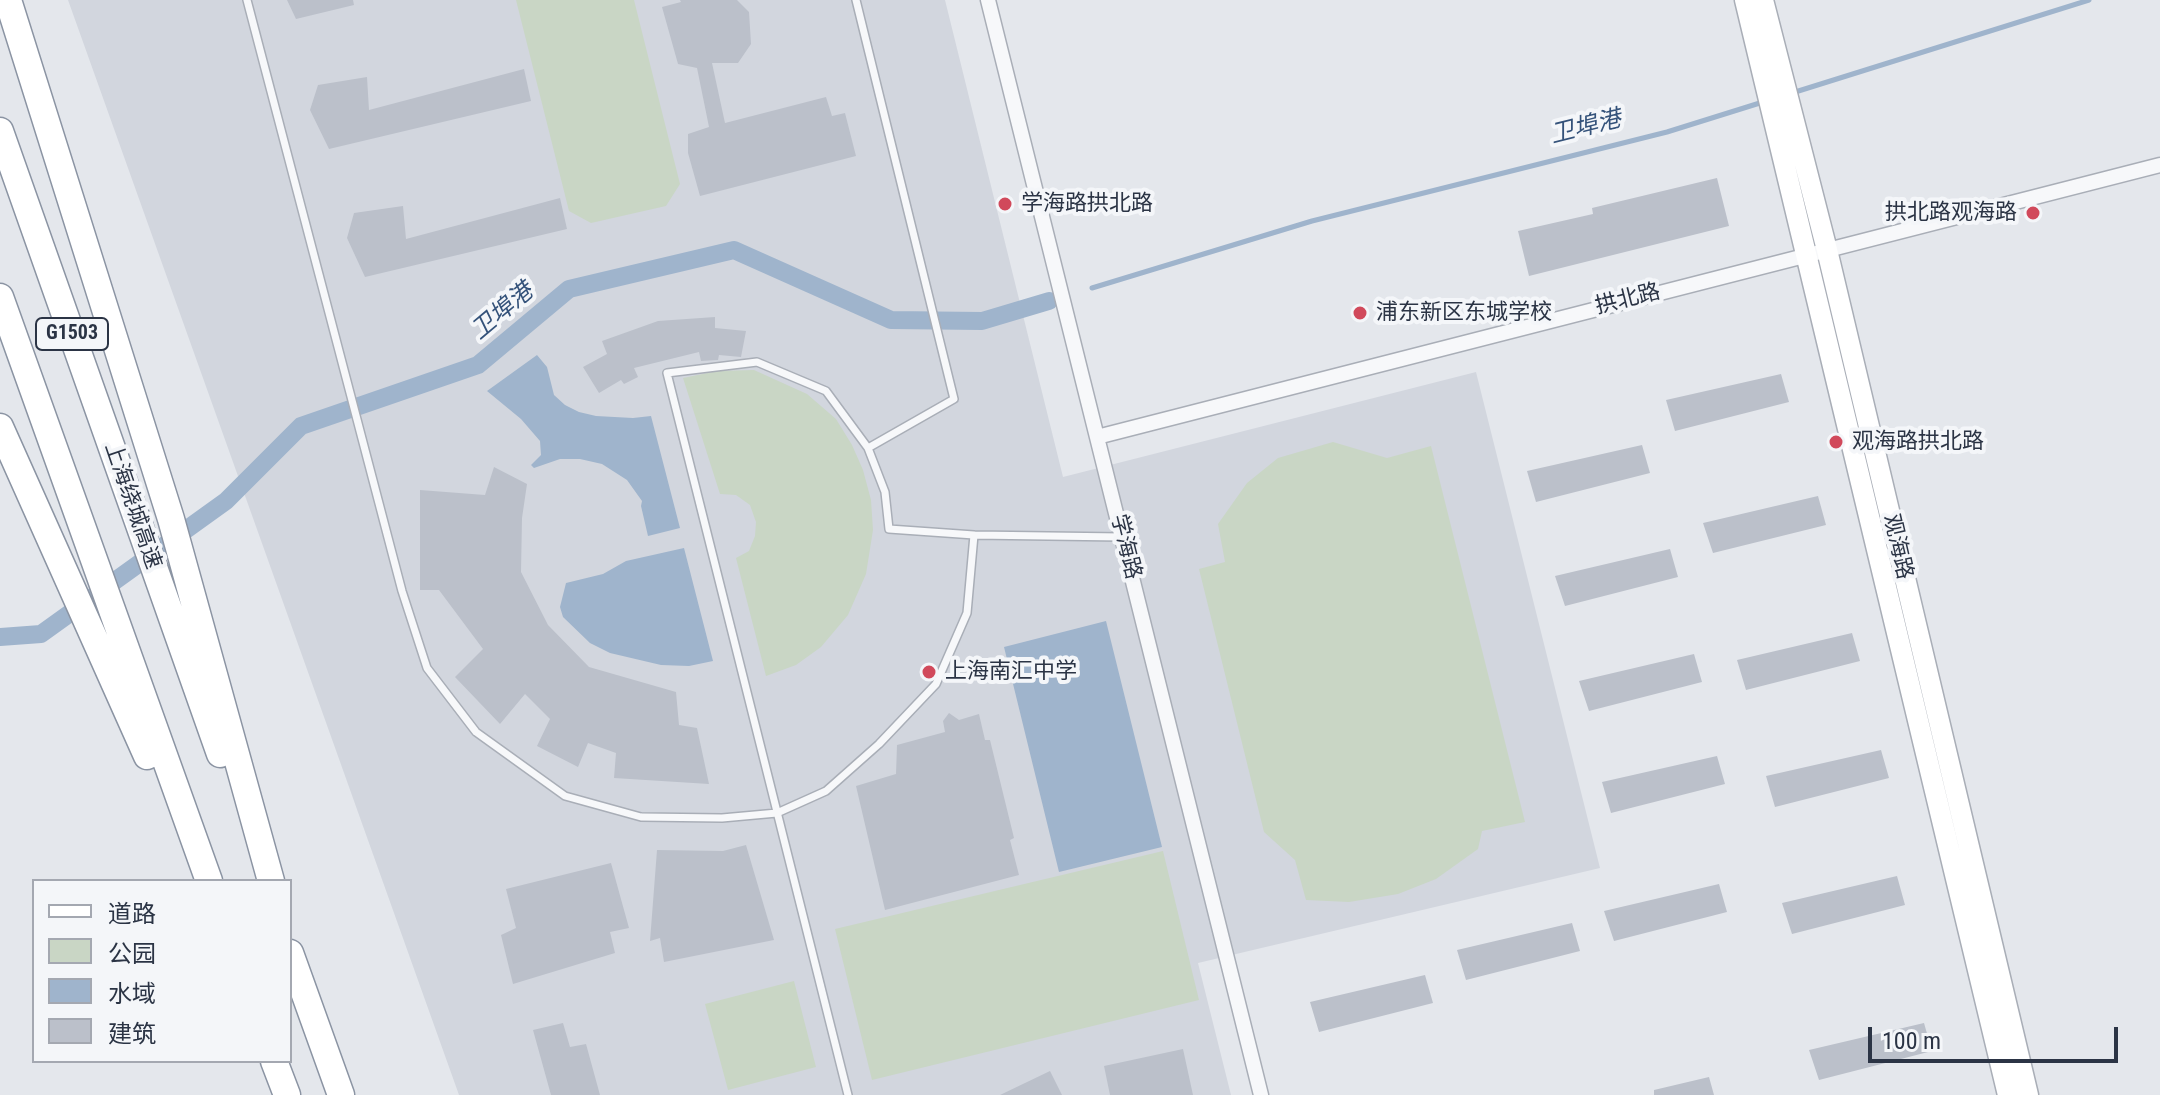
<!DOCTYPE html>
<meta charset="utf-8">
<style>
body{margin:0}
#map{position:relative;width:2160px;height:1095px;overflow:hidden;background:#e4e7ec;font-family:"Roboto Condensed","Noto Sans SC",sans-serif}
canvas{display:block}
.legend{position:absolute;left:32px;top:879px;width:260px;height:184px;box-sizing:border-box;background:#f4f6f9;border:2px solid #a4a8b1;margin:0;padding:10px 14px;list-style:none;font-size:24px;color:#2b3445}
.legend li{display:flex;align-items:center;gap:16px;height:40px}
.legend b{width:40px;border:2px solid #a4a8b1}
.scale{position:absolute;left:1868px;top:1027px;width:250px;height:36px;box-sizing:border-box;border:4px solid #2b3445;border-top:0;padding-left:10px;font-size:24px;line-height:28px;white-space:nowrap;color:#2b3445;-webkit-text-stroke:6px #f4f6f9;paint-order:stroke}
</style>
<div id="map">
<canvas width="2160" height="1095"></canvas>
<ul class="legend">
<li><b style="height:10px;background:#fff"></b>道路</li>
<li><b style="height:22px;background:#c9d6c5"></b>公园</li>
<li><b style="height:22px;background:#9fb4cc"></b>水域</li>
<li><b style="height:22px;background:#bbc0ca"></b>建筑</li>
</ul>
<div class="scale">100 m</div>
</div>
<script>
const ctx = document.querySelector('canvas').getContext('2d');
ctx.lineJoin = 'round';
function fillPath(path, color) {
  ctx.fillStyle = color;
  ctx.fill(path, 'evenodd');
}
function shape(rows) {
  const path = new Path2D();
  for (const r of rows) {
    path.moveTo(r[0], r[1]);
    for (let i = 2; i < r.length; i += 2) path.lineTo(r[i], r[i + 1]);
  }
  return path;
}
function strokePath(path, color, width, dash) {
  ctx.strokeStyle = color;
  ctx.lineWidth = width;
  ctx.lineCap = dash ? 'butt' : 'round';
  ctx.setLineDash(dash || []);
  ctx.stroke(path);
}
function label(font, color, halo, rows, align = 'center') {
  ctx.font = font + ' "Roboto Condensed","Noto Sans SC",sans-serif';
  ctx.lineWidth = 8;
  ctx.setLineDash([]);
  ctx.textBaseline = 'middle';
  ctx.strokeStyle = halo;
  ctx.fillStyle = color;
  for (const [text, x, y, turn = 0] of rows) {
    ctx.save();
    ctx.translate(x, y);
    ctx.rotate((+turn || 0) * Math.PI / 180);
    ctx.textAlign = isNaN(turn) ? turn : align;
    if (halo) ctx.strokeText(text, 0, 0);
    ctx.fillText(text, 0, 0);
    ctx.restore();
  }
}
const built = shape([
 [68,0,945,0,1063,477,1476,372,1600,868,1198,963,1231,1095,459,1095]
]);
const green = shape([
 [516,0,634,0,680,184,666,206,591,223,569,211],
 [754,370,807,394,836,419,852,445,863,470,871,500,873,530,866,574,848,615,821,647,796,665,766,676,736,558,749,551,755,536,756,522,750,505,736,495,720,494,683,378,717,371],
 [1333,442,1387,458,1431,446,1525,822,1482,831,1478,849,1436,879,1398,894,1349,902,1306,900,1295,860,1264,832,1199,569,1225,562,1218,524,1247,483,1278,458],
 [1163,851,1199,1000,872,1080,835,929],
 [794,981,816,1067,728,1090,705,1004]
]);
const water = shape([
 [537,355,547,367,554,395,565,405,579,412,596,416,633,418,651,416,680,528,648,536,641,506,642,501,627,480,602,464,580,459,560,459,534,468,531,465,541,455,540,441,521,419,487,391],
 [684,548,713,661,689,666,661,665,610,653,590,643,563,617,560,607,566,583,603,574,626,561],
 [1106,621,1162,847,1059,872,1004,647]
]);
const stream = shape([
 [1792,93,2089,0],
 [1092,288,1312,221,1667,132,1763,102]
]);
const canal = shape([
 [0,637,41,634,226,501,301,426,478,365,569,289,734,250,891,320,982,321,1049,301]
]);
const building = shape([
 [287,0,353,0,354,5,296,19],
 [680,0,737,0,749,12,751,44,738,63,712,63,725,123,826,97,832,116,845,113,856,156,700,196,688,153,688,134,709,127,697,68,678,64,662,7,681,2],
 [524,69,531,101,329,149,310,110,318,85,367,77,369,110],
 [1717,178,1729,226,1529,276,1518,231,1593,214,1592,208],
 [560,198,567,229,365,277,347,238,354,213,403,206,406,239],
 [715,317,715,328,746,331,741,357,719,355,718,360,701,361,699,352,634,368,638,377,624,384,621,380,599,393,583,367,607,354,602,341,658,321],
 [1781,374,1789,402,1675,431,1666,400],
 [1642,445,1650,473,1536,502,1527,471],
 [494,467,527,484,522,518,521,572,548,625,589,667,676,692,679,725,697,728,709,784,614,778,616,753,588,743,578,767,537,746,550,719,525,694,500,724,455,677,483,649,439,590,420,590,420,490,485,495],
 [1818,496,1826,525,1713,553,1703,523],
 [1670,549,1678,577,1565,606,1555,576],
 [1852,633,1860,661,1746,690,1737,660],
 [1694,654,1702,682,1589,711,1579,681],
 [949,713,959,720,979,714,985,740,990,740,1014,838,1010,840,1019,875,885,910,856,786,896,774,897,745,945,732,943,721],
 [1881,750,1889,778,1775,807,1766,776],
 [1717,756,1725,784,1611,813,1602,782],
 [746,845,774,940,664,962,660,938,650,941,657,850,723,851],
 [611,863,629,928,610,932,615,953,513,984,501,935,516,928,506,889],
 [1897,876,1905,905,1792,934,1782,903],
 [1719,884,1727,912,1614,941,1604,911],
 [1572,923,1580,951,1466,980,1457,950],
 [1425,975,1433,1003,1319,1032,1310,1002],
 [563,1023,570,1047,586,1044,600,1095,551,1095,533,1030],
 [1924,1023,1932,1051,1819,1080,1809,1050],
 [1183,1049,1193,1095,1110,1095,1104,1066],
 [1050,1071,1062,1095,1000,1095],
 [1709,1077,1714,1095,1654,1095,1654,1090]
]);
const lane = shape([
 [247,0,402,591,427,668,476,732,565,796,641,817,722,818,777,813,826,791,879,744,936,684,967,613,974,535],
 [856,0,954,399,868,448],
 [848,1095,667,373,757,362,826,391,868,448,885,492,889,529,974,535,1122,537]
]);
const street = shape([
 [988,0,1261,1095],
 [1097,437,2160,165]
]);
const secondary = shape([
 [1745,0,2008,1095],
 [1763,0,1827,250,2028,1095]
]);
const highway = shape([
 [8,0,171,519,271,881],
 [0,131,220,754],
 [0,297,209,881],
 [0,427,147,756],
 [290,953,341,1095],
 [274,1061,287,1095]
]);
const markers = [
 [1005,204,8,"#d1495b"],
 [2033,213,8,"#d1495b"],
 [1360,313,8,"#d1495b"],
 [1836,442,8,"#d1495b"],
 [929,672,8,"#d1495b"]
];
const shields = [
 [72,334,72]
];
const shieldNames = [
 ["G1503",72,334]
];
const poiNames = [
 ["学海路拱北路",1021,204],
 ["拱北路观海路",2017,213,"right"],
 ["浦东新区东城学校",1376,313],
 ["观海路拱北路",1852,442],
 ["上海南汇中学",945,672]
];
const streetNames = [
 ["拱北路",1628,300,-14],
 ["上海绕城高速",132,506,71],
 ["学海路",1125,547,76],
 ["观海路",1897,547,77]
];
const waterNames = [
 ["卫埠港",1586,128,-14],
 ["卫埠港",503,312,-40]
];
fillPath(built, '#d2d6de');
fillPath(green, '#c9d6c5');
fillPath(water, '#9fb4cc');
strokePath(stream, '#9fb4cc', 5);
strokePath(canal, '#9fb4cc', 18);
fillPath(building, '#bbc0ca');
strokePath(lane, '#a9aeb7', 10);
strokePath(street, '#a9aeb7', 17);
strokePath(secondary, '#a9aeb7', 23);
strokePath(highway, '#8b94a3', 29);
strokePath(lane, '#f7f8fa', 7);
strokePath(street, '#f7f8fa', 14);
strokePath(secondary, '#fff', 20);
strokePath(highway, '#fff', 26);
for (const [x, y, r, color] of markers) {
  const dot = new Path2D();
  dot.arc(x, y, r, 0, 2 * Math.PI);
  ctx.fillStyle = color;
  ctx.fill(dot);
  strokePath(dot, '#f4f6f9', 3);
}
for (const [x, y, w] of shields) {
  const box = new Path2D();
  box.roundRect(x - w / 2, y - 16, w, 32, 6);
  ctx.fillStyle = '#f4f6f9';
  ctx.fill(box);
  strokePath(box, '#2b3445', 2);
}
label('bold 20px', '#2b3445', null, shieldNames);
label('22px', '#2b3445', '#f4f6f9', poiNames, 'left');
label('22px', '#2b3445', '#f4f6f9', streetNames);
label('italic 24px', '#34527a', '#f4f6f9', waterNames);
</script>
